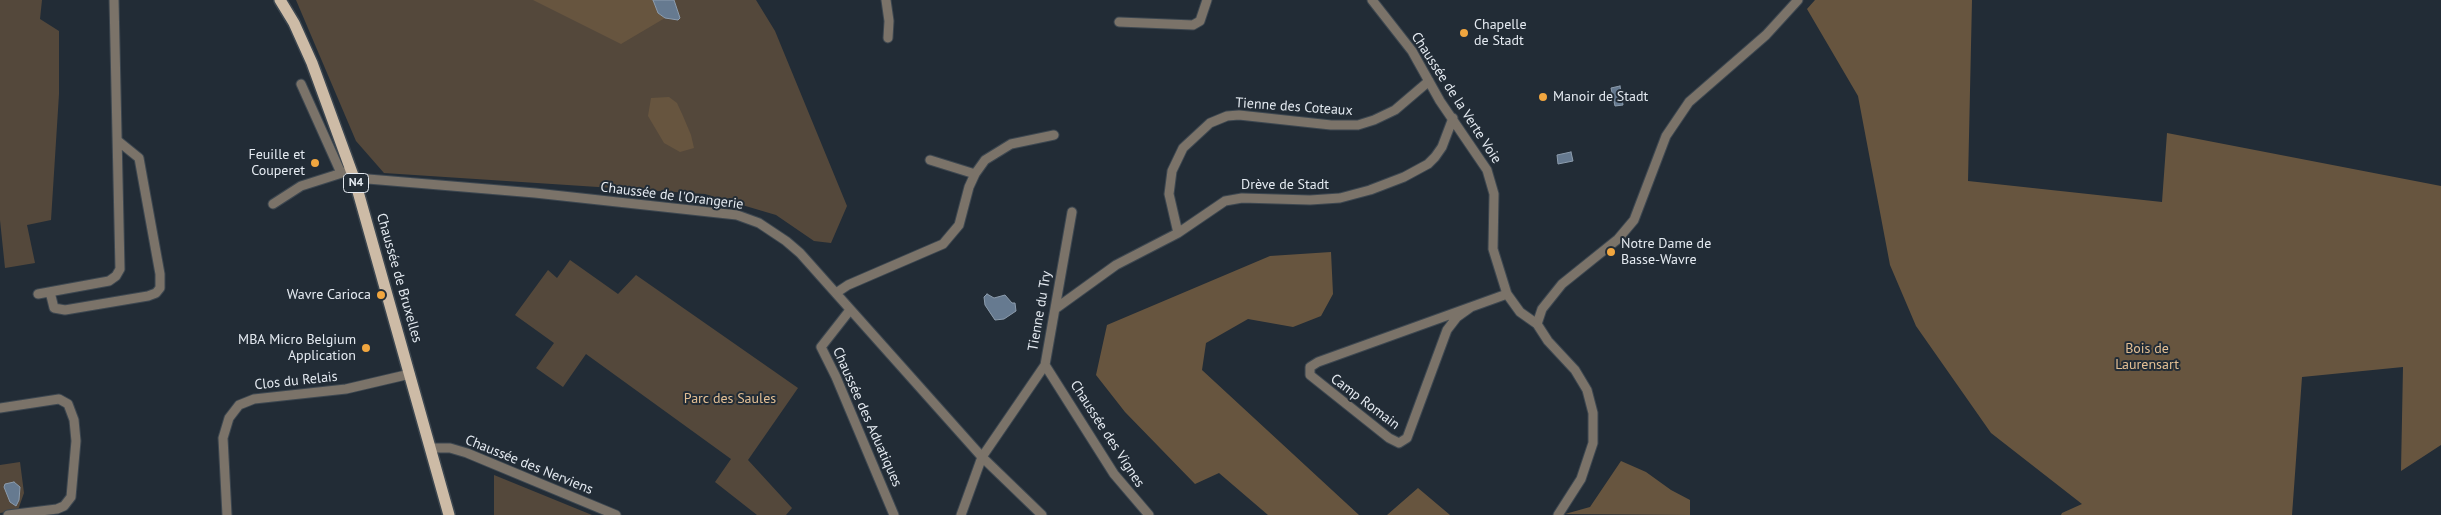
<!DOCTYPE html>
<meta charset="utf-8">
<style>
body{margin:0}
canvas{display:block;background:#222c36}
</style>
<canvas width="2441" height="515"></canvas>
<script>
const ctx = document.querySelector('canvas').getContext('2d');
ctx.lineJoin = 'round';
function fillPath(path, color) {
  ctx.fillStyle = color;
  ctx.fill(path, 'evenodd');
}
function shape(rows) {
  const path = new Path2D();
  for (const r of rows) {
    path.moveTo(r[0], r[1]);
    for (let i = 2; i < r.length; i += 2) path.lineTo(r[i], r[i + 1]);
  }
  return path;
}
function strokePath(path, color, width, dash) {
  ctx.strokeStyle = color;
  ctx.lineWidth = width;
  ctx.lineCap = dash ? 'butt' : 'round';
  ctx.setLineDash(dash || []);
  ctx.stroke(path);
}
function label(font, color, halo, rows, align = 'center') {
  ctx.font = font + ' "PT Sans",sans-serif';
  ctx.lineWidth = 4;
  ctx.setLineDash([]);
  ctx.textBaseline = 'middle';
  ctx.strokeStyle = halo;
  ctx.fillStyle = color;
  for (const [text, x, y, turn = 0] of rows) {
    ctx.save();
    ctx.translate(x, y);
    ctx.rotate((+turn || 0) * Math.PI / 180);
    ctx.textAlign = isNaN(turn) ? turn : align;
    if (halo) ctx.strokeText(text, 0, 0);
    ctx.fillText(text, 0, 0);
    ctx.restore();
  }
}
const green = shape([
 [0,0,42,0,40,19,59,31,59,94,51,220,27,225,35,263,5,268,0,220],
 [296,0,756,0,775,31,847,206,831,243,814,241,776,215,705,194,384,173,356,141],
 [570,260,618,294,636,275,798,388,748,460,792,508,786,515,757,515,715,482,731,459,586,354,563,387,536,368,554,343,515,315,548,270,557,278],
 [20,462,24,493,18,510,0,513,0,465],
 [494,475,592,515,494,515]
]);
const forest = shape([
 [533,0,653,0,658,13,665,18,621,44],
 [1815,0,1972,0,1968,181,2162,202,2167,133,2441,186,2441,445,2401,471,2403,367,2302,377,2292,515,2061,515,2062,513,2082,504,1991,433,1916,326,1890,265,1858,96,1807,9],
 [669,97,677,103,683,116,691,135,694,148,680,152,664,143,648,116,651,98],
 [1331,252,1333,294,1321,316,1293,327,1248,319,1206,343,1202,370,1359,515,1268,515,1219,473,1195,484,1125,412,1096,375,1107,325,1270,256],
 [1621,461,1646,472,1671,490,1690,500,1690,515,1565,514,1590,507],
 [1418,488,1450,515,1387,515]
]);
const water = shape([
 [653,0,674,0,680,18,678,20,665,18,658,13,653,0],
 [1620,86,1623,105,1615,106,1611,88,1620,86],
 [1571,152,1573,161,1558,164,1557,155,1571,152],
 [987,294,994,298,1005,295,1012,303,1015,303,1016,311,1004,319,995,320,985,305,984,297,987,294],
 [14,482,20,487,19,500,16,506,10,502,4,487,5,484,14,482]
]);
const minor = shape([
 [886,0,889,21,888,38],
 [1372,0,1412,51,1440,101,1487,170,1494,194,1493,249,1507,294,1520,312,1537,324,1548,341,1575,370,1587,390,1593,413,1593,443,1581,479,1558,515],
 [1119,22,1193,25,1200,21,1207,0],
 [301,84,341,173],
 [930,160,975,174],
 [355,181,368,179,535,193,737,215,759,223,786,241,800,253,982,457,1042,515],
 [273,204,301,186,345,172],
 [1178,233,1169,194,1172,171,1183,148,1210,123,1227,116,1239,115,1331,125,1358,125,1374,120,1395,110,1429,81],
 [50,292,54,308,65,310,148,296,156,293,160,288,160,274,139,158,118,141],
 [836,293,848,285,943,244,959,225,969,187,975,174,985,160,1011,144,1054,135],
 [38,294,109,281,116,276,120,269,114,0],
 [1471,307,1457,317,1447,330,1407,438,1399,443,1389,438,1310,375,1310,367,1318,362,1507,294],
 [1055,309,1116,265,1178,233,1225,201,1242,198,1310,200,1340,198,1370,190,1404,177,1428,164,1435,157,1442,147,1453,118],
 [850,310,821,347,836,377,894,515],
 [1537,324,1542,309,1562,284,1618,239,1634,220,1666,136,1689,102,1766,35,1798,0],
 [1045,365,1114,474,1149,515],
 [0,408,59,399,68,404,74,420,76,441,71,497,64,506,57,509,8,515],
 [430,448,450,448,467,453,616,515],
 [227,515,223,438,229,418,239,405,254,399,346,389,410,374],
 [961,515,982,457,1045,365,1072,212]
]);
const major = shape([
 [280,0,294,23,312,63,355,181,449,515]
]);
const markers = [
 [1464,33,5,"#f1a63f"],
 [1543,97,5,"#f1a63f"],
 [315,163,5,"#f1a63f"],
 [1611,252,5,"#f1a63f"],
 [381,295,5,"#f1a63f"],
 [366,348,5,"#f1a63f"]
];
const shields = [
 [356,183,25]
];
const shieldNames = [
 ["N4",356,183]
];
const poiNames = [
 ["Chapelle",1474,25],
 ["de Stadt",1474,41],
 ["Manoir de Stadt",1553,97],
 ["Feuille et",305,155,"right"],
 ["Couperet",305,171,"right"],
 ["Notre Dame de",1621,244],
 ["Basse-Wavre",1621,260],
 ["Wavre Carioca",371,295,"right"],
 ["MBA Micro Belgium",356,340,"right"],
 ["Application",356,356,"right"]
];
const streetNames = [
 ["Chaussée de la Verte Voie",1456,98,57],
 ["Tienne des Coteaux",1294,107,4],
 ["Drève de Stadt",1285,185],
 ["Chaussée de l'Orangerie",672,196,7],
 ["Chaussée de Bruxelles",399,278,74],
 ["Tienne du Try",1040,311,-80],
 ["Clos du Relais",296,381,-6],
 ["Camp Romain",1365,402,37],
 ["Chaussée des Aduatiques",867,417,66],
 ["Chaussée des Vignes",1107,434,57],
 ["Chaussée des Nerviens",529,465,22]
];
const parkNames = [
 ["Bois de",2147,349],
 ["Laurensart",2147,365],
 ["Parc des Saules",730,399]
];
fillPath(green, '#54483b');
fillPath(forest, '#67553f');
fillPath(water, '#667a90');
strokePath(water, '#8c9cad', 1);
strokePath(minor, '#3d4750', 11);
strokePath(major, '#3d4750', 14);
strokePath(minor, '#7b7369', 9);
strokePath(major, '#cdbba6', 11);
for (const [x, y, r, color] of markers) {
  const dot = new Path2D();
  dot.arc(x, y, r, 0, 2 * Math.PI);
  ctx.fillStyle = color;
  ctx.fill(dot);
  strokePath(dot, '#222c36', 2);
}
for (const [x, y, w] of shields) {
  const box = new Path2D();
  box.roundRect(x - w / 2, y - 9.5, w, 19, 4);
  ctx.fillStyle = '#222c36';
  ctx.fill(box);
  strokePath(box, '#e4eaf1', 1);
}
label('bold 12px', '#e4eaf1', null, shieldNames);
label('14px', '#e4eaf1', '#222c36', poiNames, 'left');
label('14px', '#e4eaf1', '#222c36', streetNames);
label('14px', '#e3bf94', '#222c36', parkNames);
</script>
